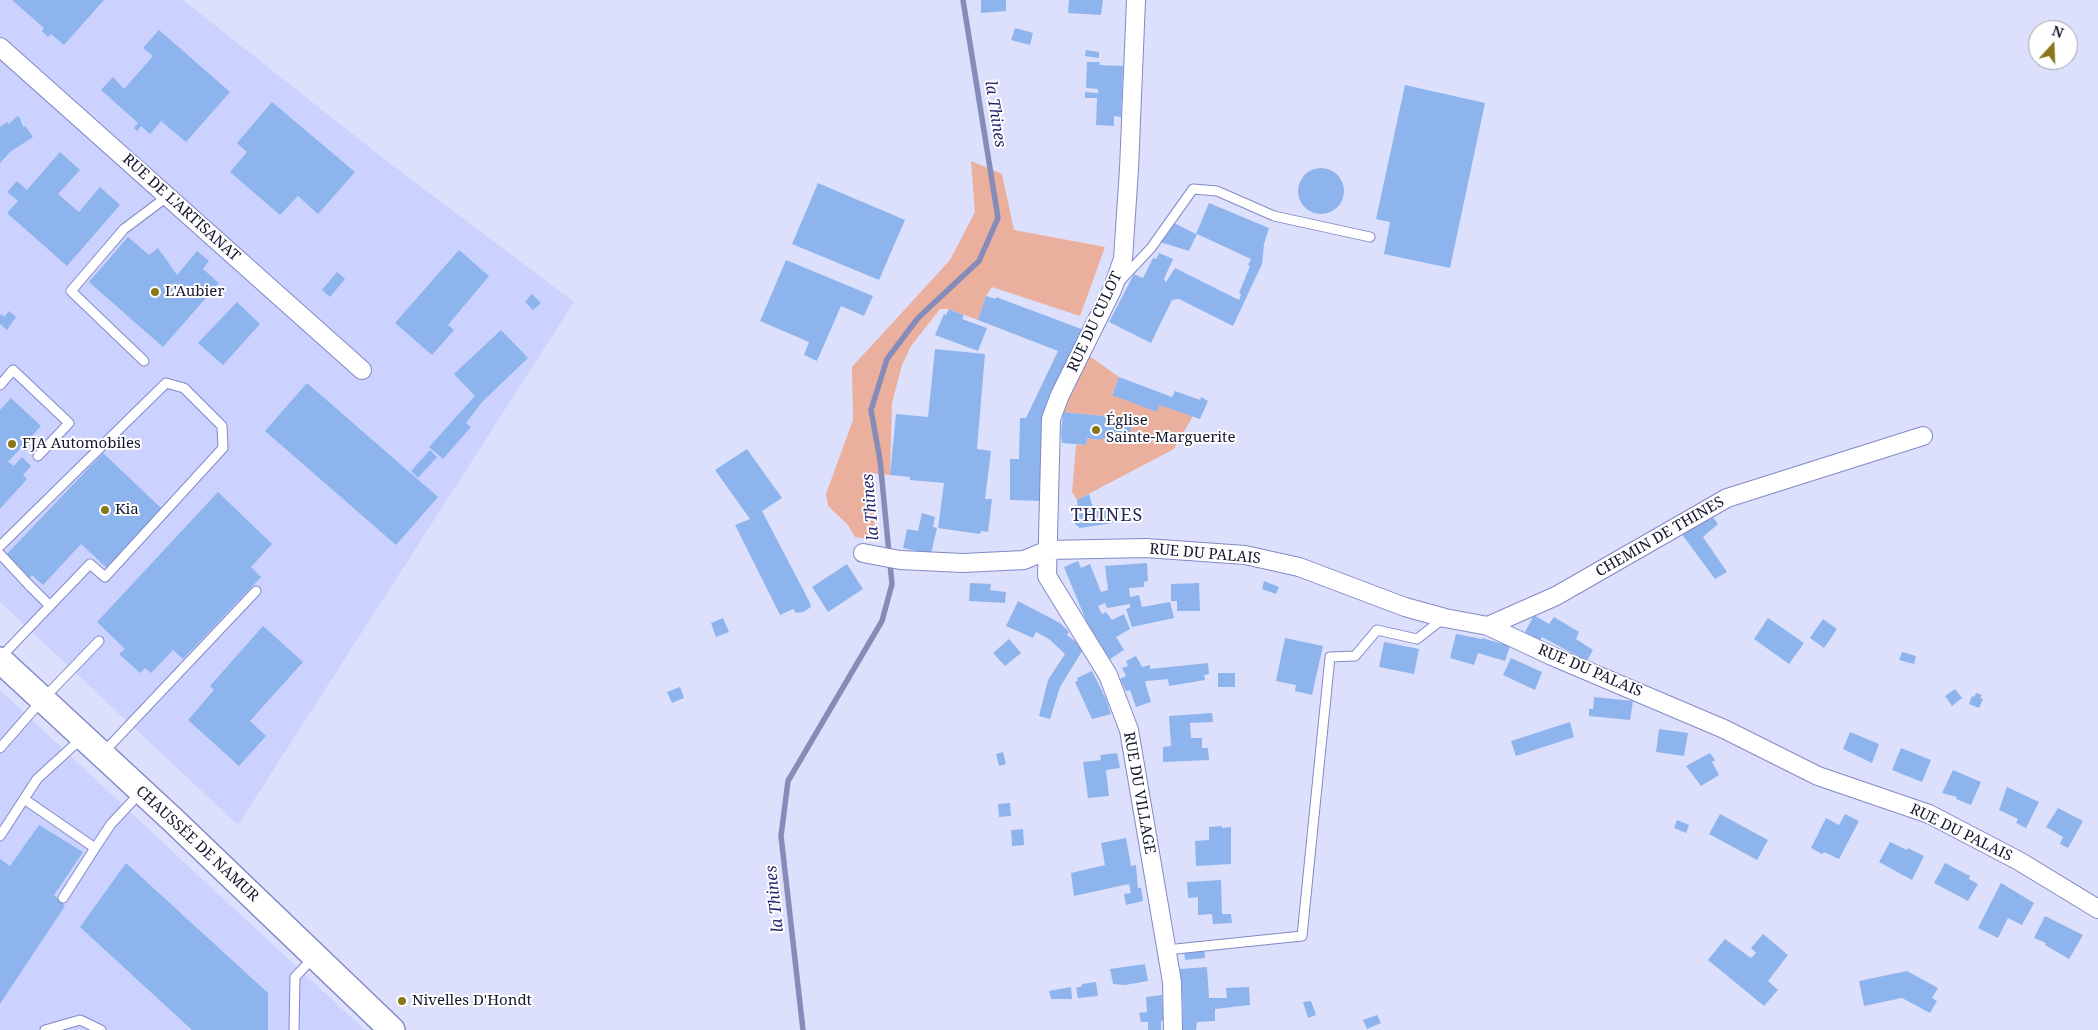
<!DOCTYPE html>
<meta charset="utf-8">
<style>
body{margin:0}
#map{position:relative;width:2098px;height:1030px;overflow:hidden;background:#dce0fc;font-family:"Noto Serif",serif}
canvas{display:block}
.north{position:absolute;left:2028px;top:20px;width:50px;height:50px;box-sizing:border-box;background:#fff;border:1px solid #a1a2ac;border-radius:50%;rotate:20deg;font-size:14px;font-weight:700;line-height:20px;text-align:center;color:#15172f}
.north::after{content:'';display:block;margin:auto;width:18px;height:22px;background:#88771b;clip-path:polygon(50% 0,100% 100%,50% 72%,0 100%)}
</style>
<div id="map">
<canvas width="2098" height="1030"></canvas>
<div class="north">N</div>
</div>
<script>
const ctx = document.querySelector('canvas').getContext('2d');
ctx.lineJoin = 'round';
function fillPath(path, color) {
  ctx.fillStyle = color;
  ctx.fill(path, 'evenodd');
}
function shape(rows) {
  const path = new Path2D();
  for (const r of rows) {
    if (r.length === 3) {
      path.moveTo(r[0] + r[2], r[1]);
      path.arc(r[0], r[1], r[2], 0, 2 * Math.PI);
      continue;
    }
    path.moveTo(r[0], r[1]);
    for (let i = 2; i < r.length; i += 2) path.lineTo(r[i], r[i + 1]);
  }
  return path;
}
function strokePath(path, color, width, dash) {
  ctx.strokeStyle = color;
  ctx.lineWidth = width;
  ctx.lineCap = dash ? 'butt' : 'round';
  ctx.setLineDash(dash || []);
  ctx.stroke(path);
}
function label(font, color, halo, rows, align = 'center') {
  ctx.font = font + ' "Noto Serif",serif';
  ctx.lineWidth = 4;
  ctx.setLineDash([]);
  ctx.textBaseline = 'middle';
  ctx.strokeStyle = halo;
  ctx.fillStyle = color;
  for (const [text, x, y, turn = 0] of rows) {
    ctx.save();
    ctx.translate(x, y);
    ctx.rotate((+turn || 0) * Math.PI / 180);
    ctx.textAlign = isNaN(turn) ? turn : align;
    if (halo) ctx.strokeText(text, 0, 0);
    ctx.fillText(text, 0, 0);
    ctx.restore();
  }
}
const built = shape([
 [0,0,183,0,388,162,574,302,238,825,0,602],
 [0,690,202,879,365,1030,0,1030]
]);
const green = shape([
 [971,161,1002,174,1014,230,1105,247,1080,316,992,287,986,296,978,320,949,309,940,309,911,346,902,365,892,403,890,475,871,473,876,540,855,537,848,525,828,506,826,494,853,420,852,367,950,260,975,212],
 [1088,355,1119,377,1112,394,1157,411,1159,405,1193,416,1174,449,1077,500,1072,492,1076,445,1086,445,1087,438,1100,440,1103,438,1117,440,1120,437,1130,438,1132,425,1121,423,1118,420,1105,418,1104,416,1063,412]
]);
const stream = shape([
 [803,1030,781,836,788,781,882,621,892,584,880,460,871,410,887,359,918,318,979,261,998,218,963,0]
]);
const building = shape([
 [12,0,104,0,64,45,51,34,48,37,42,31,44,28],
 [981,0,1006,0,1006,11,981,13],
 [1069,0,1103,0,1101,15,1068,13],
 [1015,28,1033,33,1030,45,1011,40],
 [159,30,230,92,186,142,161,121,150,134,141,126,137,131,134,128,138,123,101,90,113,77,124,89,153,56,143,48],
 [1086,50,1099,52,1099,58,1085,56],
 [1087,62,1100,62,1099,65,1123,66,1121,117,1114,116,1114,126,1096,125,1097,98,1085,98,1085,92,1098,93,1098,89,1086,88],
 [1405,85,1485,103,1450,268,1384,254,1390,222,1376,219],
 [272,102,355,172,318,214,298,196,280,215,230,172,247,152,237,143],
 [17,116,20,118,23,127,25,126,33,137,10,152,0,163,0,127,7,122,9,124],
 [60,152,80,170,58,194,79,212,100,187,120,205,67,266,7,213,18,201,7,192,17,181,27,190],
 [1321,191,23],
 [818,183,905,220,879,280,792,244],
 [1209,203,1269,228,1264,244,1262,264,1233,326,1179,299,1172,300,1151,343,1109,322,1134,274,1143,278,1153,258,1156,259,1159,253,1173,259,1164,279,1166,282,1175,268,1239,300,1241,295,1239,293,1250,266,1248,265,1251,259,1197,234,1189,251,1160,242,1174,223,1196,234],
 [128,237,149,255,158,248,177,275,197,251,209,261,203,269,219,283,163,347,89,282],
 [459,250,489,276,448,325,454,330,432,355,395,323],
 [786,260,873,296,864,316,841,306,817,361,804,355,809,342,760,321],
 [337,272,345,279,330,297,322,290],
 [532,294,541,303,533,310,525,302],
 [986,296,996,299,996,297,1084,330,1041,419,1041,501,1010,500,1010,459,1019,459,1020,418,1026,418,1058,351,978,320],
 [237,302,260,324,223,365,198,343],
 [949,309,964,315,962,319,987,328,978,351,935,335,944,314,946,315],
 [9,311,16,317,7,330,0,324,0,316,2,314,4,317],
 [501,330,528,358,482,402,466,423,471,427,443,459,429,447,475,396,454,374],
 [935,349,985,354,977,449,991,451,985,499,992,499,988,532,981,531,980,534,938,528,944,483,910,480,910,477,890,475,896,414,928,417],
 [1119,377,1172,397,1175,391,1200,400,1201,397,1208,401,1200,419,1159,405,1157,412,1112,395],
 [307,383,438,497,396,545,265,431],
 [11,398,41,426,8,462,14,466,22,457,31,466,23,475,27,479,0,509,0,410],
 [1063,412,1104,416,1105,418,1132,424,1130,438,1103,438,1100,440,1087,438,1086,445,1062,443,1061,435],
 [747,449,782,498,762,511,809,601,811,607,803,612,796,613,793,609,780,615,735,525,750,519,715,470],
 [430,450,437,457,418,478,411,471],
 [103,453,162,509,107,568,81,544,43,585,32,575,30,578,6,555],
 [218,492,272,544,251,567,261,577,183,659,173,650,151,673,145,668,140,673,119,654,125,649,97,622],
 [1089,494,1093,508,1101,507,1102,510,1111,510,1113,523,1080,528,1075,524,1074,510,1078,510,1077,500],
 [922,513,935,517,933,527,937,528,931,554,903,548,907,529,918,531],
 [1710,513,1718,524,1703,537,1727,572,1715,579,1681,533],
 [1078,561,1081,568,1090,564,1101,592,1108,590,1105,566,1147,563,1148,581,1144,582,1144,587,1129,588,1130,597,1139,595,1142,607,1170,602,1174,618,1132,627,1126,609,1130,608,1130,604,1107,608,1105,603,1098,606,1102,614,1106,612,1112,620,1124,614,1130,629,1116,637,1124,650,1110,659,1087,623,1064,567],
 [847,564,863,589,828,612,812,587],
 [1264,581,1279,587,1276,594,1262,589],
 [970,583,991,584,990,590,1006,592,1005,603,969,601],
 [1199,583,1200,611,1177,611,1177,601,1171,601,1171,584],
 [1018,601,1060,623,1069,632,1067,635,1084,648,1060,687,1050,719,1039,716,1048,680,1065,654,1049,639,1036,632,1033,638,1006,626],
 [1534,615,1549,624,1554,617,1579,632,1576,639,1593,650,1587,661,1542,637,1540,641,1525,632],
 [723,618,729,632,716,637,711,623],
 [1768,618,1804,643,1789,664,1754,639],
 [1823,619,1837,629,1824,648,1810,638],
 [263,626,303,662,250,721,266,736,239,766,188,720,214,690,210,686],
 [1456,634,1482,639,1482,638,1510,646,1505,661,1478,653,1474,665,1450,658],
 [1285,638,1323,646,1312,695,1295,691,1296,685,1276,681],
 [1009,639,1021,653,1005,666,993,653],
 [1384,642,1419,649,1414,674,1379,667],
 [1902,652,1916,656,1914,664,1899,660],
 [1136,656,1142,667,1150,665,1150,669,1208,663,1209,674,1204,675,1205,680,1169,686,1168,679,1147,681,1145,682,1151,702,1136,707,1130,690,1126,691,1120,679,1126,676,1122,668,1128,666,1126,661],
 [1511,658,1542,672,1535,690,1503,675],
 [1092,671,1106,699,1111,714,1092,719,1075,682,1078,680,1077,678],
 [1218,673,1235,673,1235,687,1218,687],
 [680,687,684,698,672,703,667,692],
 [1955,689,1962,698,1952,706,1945,696],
 [1976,693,1982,695,1980,698,1983,699,1979,708,1969,704,1972,696,1974,697],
 [1594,697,1633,701,1630,720,1589,716,1589,709,1593,709],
 [1212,713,1213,722,1190,723,1191,738,1202,738,1202,748,1208,748,1209,760,1163,762,1163,747,1171,746,1169,716],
 [1570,722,1574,737,1516,756,1511,741],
 [1659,729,1688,733,1684,756,1656,752],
 [1850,732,1879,744,1872,763,1843,749],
 [1901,748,1931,760,1922,782,1892,770],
 [1003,752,1006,764,999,766,996,754],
 [1117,753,1120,768,1106,770,1109,796,1088,798,1083,762,1101,760,1100,755],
 [1710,753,1715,760,1712,762,1719,775,1701,786,1686,766],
 [1953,770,1981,782,1971,805,1956,799,1957,797,1942,793],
 [2007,787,2039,802,2026,828,2016,823,2018,819,1999,810],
 [1010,803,1011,816,999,817,998,804],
 [2058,808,2083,821,2068,848,2060,844,2063,837,2046,827],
 [1720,814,1768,840,1757,860,1709,834],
 [1845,814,1859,821,1839,859,1824,852,1822,854,1811,848,1826,818,1839,825],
 [1677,820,1689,825,1686,833,1674,828],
 [39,825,83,852,54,895,65,906,0,1004,0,859,10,866],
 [1222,826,1222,828,1231,827,1231,864,1196,866,1195,841,1209,840,1209,827],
 [1023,829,1024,845,1012,846,1011,830],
 [1126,838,1131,866,1136,865,1138,888,1141,888,1143,901,1126,905,1124,894,1131,893,1129,884,1074,896,1071,873,1105,865,1101,843],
 [1890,842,1907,850,1908,848,1924,856,1912,880,1879,862],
 [126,863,268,993,268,1030,192,1030,80,927],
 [1945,863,1970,876,1969,879,1978,884,1968,901,1934,883],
 [1221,880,1222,914,1231,914,1232,923,1213,924,1212,914,1198,915,1198,897,1188,898,1187,882],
 [2001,883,2034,903,2022,925,2008,918,1998,938,1978,928],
 [2045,916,2083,935,2069,959,2045,945,2046,943,2034,938],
 [1763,934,1788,955,1768,981,1778,990,1764,1006,1708,960,1725,939,1751,958,1756,953,1751,948],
 [1204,946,1205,958,1185,960,1184,948],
 [1145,964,1148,981,1125,985,1113,984,1110,969],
 [1207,967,1209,998,1227,998,1226,988,1249,987,1250,1005,1215,1009,1215,1021,1197,1022,1196,1030,1182,1030,1183,1009,1180,969],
 [1907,971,1938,988,1932,998,1937,1001,1930,1013,1902,998,1864,1006,1859,981],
 [1096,982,1098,996,1078,998,1076,988,1082,986,1082,984],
 [1071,987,1072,999,1051,999,1049,991],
 [1162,995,1164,1020,1161,1021,1161,1030,1148,1030,1148,1022,1141,1022,1139,1013,1147,1012,1146,997],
 [1311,1001,1316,1015,1308,1018,1303,1002],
 [1377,1015,1381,1023,1367,1029,1363,1020]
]);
const lane = shape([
 [1120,281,1151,248,1193,189,1217,191,1274,216,1370,237],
 [144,361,71,291,124,229,168,196],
 [0,385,13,370,69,423,38,456],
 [0,546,166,383,184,388,222,426,223,448,105,577,90,564,0,658],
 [0,554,28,584,50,606],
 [0,748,42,700,99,641],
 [102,754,256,591],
 [24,799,95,848,111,824,141,792],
 [0,836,37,779,83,737],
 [63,898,95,848],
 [1166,950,1302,936,1330,657,1355,656,1377,630,1417,639,1444,618],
 [45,1030,80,1020,101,1030],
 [294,1030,295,977,313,958]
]);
const street = shape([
 [1136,0,1129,169,1123,259,1112,290,1060,395,1051,419,1047,576,1108,675,1129,730,1172,982,1173,1030],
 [0,47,362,370],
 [863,553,900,560,963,563,1024,560,1048,550,1146,548,1245,555,1299,567,1405,607,1445,618,1488,626,1552,656,1724,729,1818,776,1929,814,2019,861,2098,909],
 [1488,626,1556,596,1727,498,1923,436]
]);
const secondary = shape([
 [0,660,174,821,392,1030]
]);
const markers = [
 [155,292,5,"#88771b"],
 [1096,430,5,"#88771b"],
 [12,444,5,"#88771b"],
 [105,510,5,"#88771b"],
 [402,1001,5,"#88771b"]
];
const streetNames = [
 ["RUE DE L'ARTISANAT",181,208,42],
 ["RUE DU CULOT",1095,322,-65],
 ["CHEMIN DE THINES",1660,537,-30],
 ["RUE DU PALAIS",1205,554,5],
 ["RUE DU PALAIS",1590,671,23],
 ["RUE DU VILLAGE",1139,793,80],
 ["RUE DU PALAIS",1961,833,26],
 ["CHAUSSÉE DE NAMUR",197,844,43]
];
const poiNames = [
 ["L'Aubier",165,292],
 ["Église",1106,421],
 ["Sainte-Marguerite",1106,438],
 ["FJA Automobiles",22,444],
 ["Kia",115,510],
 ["Nivelles D'Hondt",412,1001]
];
const waterNames = [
 ["la Thines",995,114,81],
 ["la Thines",871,507,-95],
 ["la Thines",775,899,-96]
];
const quarterNames = [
 ["THINES",1107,516]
];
fillPath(built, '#cbd2ff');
fillPath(green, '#ebaf9d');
strokePath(stream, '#868cba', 5.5);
fillPath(building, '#8eb4ee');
strokePath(lane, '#8289c8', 11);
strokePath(street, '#8289c8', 20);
strokePath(secondary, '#8289c8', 28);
strokePath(lane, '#fff', 9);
strokePath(street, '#fff', 18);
strokePath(secondary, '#fff', 25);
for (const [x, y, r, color] of markers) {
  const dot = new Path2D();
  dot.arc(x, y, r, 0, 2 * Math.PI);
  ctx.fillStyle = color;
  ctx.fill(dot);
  strokePath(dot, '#fff', 2);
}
label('15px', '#15172f', '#fff', streetNames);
label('15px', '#15172f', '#fff', poiNames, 'left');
label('italic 16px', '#25226e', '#fff', waterNames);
ctx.letterSpacing = '1px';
label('18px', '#26285d', '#fff', quarterNames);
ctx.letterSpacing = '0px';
</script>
